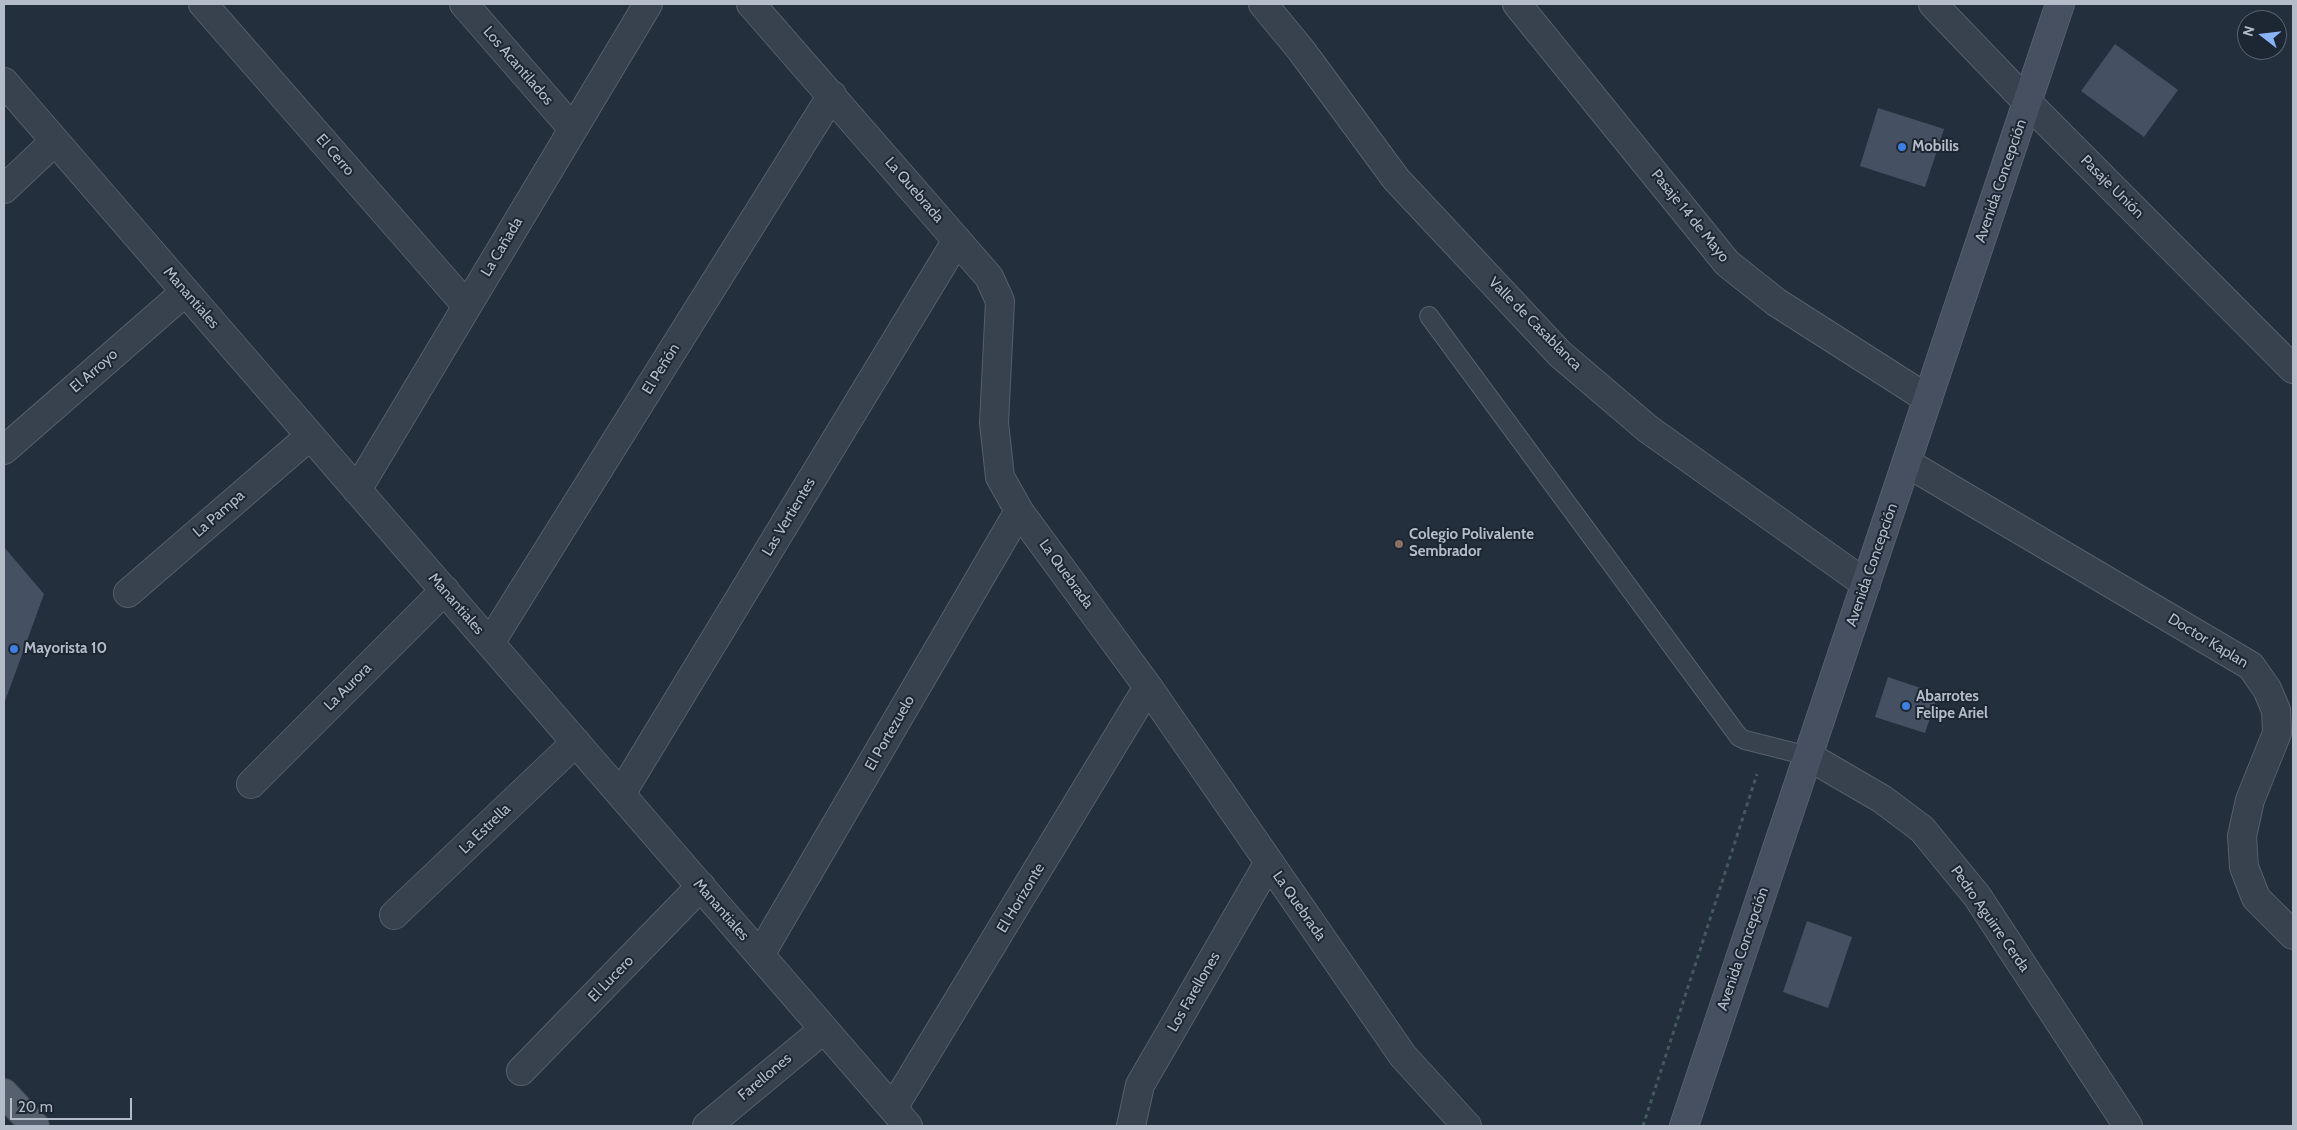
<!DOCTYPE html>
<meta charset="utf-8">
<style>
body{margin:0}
#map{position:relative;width:2297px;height:1130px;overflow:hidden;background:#242f3e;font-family:Cabin,sans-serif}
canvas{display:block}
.frame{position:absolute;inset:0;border:5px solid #b4bcc9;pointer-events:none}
.north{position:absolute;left:2237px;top:10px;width:50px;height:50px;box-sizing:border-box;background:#1d2633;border:1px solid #59626f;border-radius:50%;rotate:286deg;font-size:14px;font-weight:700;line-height:20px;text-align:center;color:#b4bcc9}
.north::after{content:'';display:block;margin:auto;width:18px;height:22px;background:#8ab4f8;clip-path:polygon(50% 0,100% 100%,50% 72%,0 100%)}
.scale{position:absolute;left:10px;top:1098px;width:122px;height:22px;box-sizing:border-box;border:2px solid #b4bcc9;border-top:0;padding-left:6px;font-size:15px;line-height:18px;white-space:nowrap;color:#b4bcc9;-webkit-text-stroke:4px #1d2633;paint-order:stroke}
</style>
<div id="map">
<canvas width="2297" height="1130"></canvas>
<div class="frame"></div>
<div class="north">N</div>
<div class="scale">20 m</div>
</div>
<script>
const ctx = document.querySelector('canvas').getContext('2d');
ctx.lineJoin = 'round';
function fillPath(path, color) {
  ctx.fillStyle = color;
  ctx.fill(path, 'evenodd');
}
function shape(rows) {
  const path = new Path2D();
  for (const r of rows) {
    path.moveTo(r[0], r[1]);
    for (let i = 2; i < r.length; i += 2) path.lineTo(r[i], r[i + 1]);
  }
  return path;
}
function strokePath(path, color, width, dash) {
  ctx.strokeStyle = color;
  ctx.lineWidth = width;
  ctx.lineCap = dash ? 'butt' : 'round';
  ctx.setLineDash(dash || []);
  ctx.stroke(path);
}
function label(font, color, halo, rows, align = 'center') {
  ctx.font = font + ' Cabin,sans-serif';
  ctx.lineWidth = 4;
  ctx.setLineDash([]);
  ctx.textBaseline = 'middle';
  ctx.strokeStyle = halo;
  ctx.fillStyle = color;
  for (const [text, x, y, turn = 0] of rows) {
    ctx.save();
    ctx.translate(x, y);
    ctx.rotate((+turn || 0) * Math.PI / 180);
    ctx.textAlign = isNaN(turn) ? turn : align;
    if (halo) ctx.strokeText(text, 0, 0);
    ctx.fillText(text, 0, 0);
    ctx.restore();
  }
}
const building = shape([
 [2115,44,2178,90,2144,137,2081,91],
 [1878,108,1944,129,1925,187,1860,166],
 [4,547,44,594,4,704],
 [1888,677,1938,694,1925,733,1875,717],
 [1807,921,1852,937,1828,1008,1783,992]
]);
const path = shape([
 [1643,1126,1757,774]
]);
const service = shape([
 [1429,316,1739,737,1745,740,1808,756]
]);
const minor = shape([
 [203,4,467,306],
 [464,4,573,129],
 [751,4,989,277,1000,301,994,423,1000,477,1019,511,1148,687,1403,1056,1467,1126],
 [1263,4,1301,50,1396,179,1560,354,1648,429,1866,584],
 [1517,4,1727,263,1776,302,1928,399],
 [1933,4,2028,103,2293,369],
 [4,82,908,1126],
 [4,189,55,141],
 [4,450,185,292],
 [1907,463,2251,666,2267,689,2276,710,2277,733,2250,800,2242,836,2244,867,2256,898,2293,935],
 [357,490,648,4],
 [128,593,310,436],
 [490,643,832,95],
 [1808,756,1882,799,1922,829,1977,896,2128,1126],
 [251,784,445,590],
 [621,794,957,240],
 [394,915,576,742],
 [760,955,1019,511],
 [521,1071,701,886],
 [893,1108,1148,687],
 [707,1126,824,1029],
 [1131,1126,1140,1085,1269,862]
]);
const secondary = shape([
 [1684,1126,2060,4]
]);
const primary = shape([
 [4,1093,35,1126]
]);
const markers = [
 [1902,147,5,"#3f7fe0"],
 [1399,544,5,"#8d6e63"],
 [14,649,5,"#3f7fe0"],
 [1906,706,5,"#3f7fe0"]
];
const streetNames = [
 ["Los Acantilados",518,66,49],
 ["El Cerro",335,155,49],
 ["Avenida Concepción",2001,181,-71],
 ["Pasaje Unión",2112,187,45],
 ["La Quebrada",914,190,49],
 ["Pasaje 14 de Mayo",1690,216,51],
 ["La Cañada",502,247,-59],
 ["Manantiales",191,298,49],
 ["Valle de Casablanca",1535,324,45],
 ["El Peñón",661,369,-58],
 ["El Arroyo",94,371,-41],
 ["La Pampa",219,514,-41],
 ["Las Vertientes",789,517,-59],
 ["Avenida Concepción",1872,565,-71],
 ["La Quebrada",1066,574,54],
 ["Manantiales",456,604,49],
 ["Doctor Kaplan",2208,641,31],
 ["La Aurora",348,687,-45],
 ["El Portezuelo",890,733,-60],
 ["La Estrella",485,829,-44],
 ["El Horizonte",1021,898,-59],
 ["La Quebrada",1299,906,55],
 ["Manantiales",721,910,49],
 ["Pedro Aguirre Cerda",1990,919,55],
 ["Avenida Concepción",1743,949,-71],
 ["El Lucero",611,979,-46],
 ["Los Farellones",1194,992,-60],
 ["Farellones",765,1077,-40]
];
const poiNames = [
 ["Mobilis",1912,147],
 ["Colegio Polivalente",1409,535],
 ["Sembrador",1409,552],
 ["Mayorista 10",24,649],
 ["Abarrotes",1916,697],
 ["Felipe Ariel",1916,714]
];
fillPath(building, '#455162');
strokePath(service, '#565f6c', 20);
strokePath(minor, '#565f6c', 30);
strokePath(secondary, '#565f6c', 30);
strokePath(primary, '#414a57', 30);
strokePath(path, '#44595c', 3, [4, 4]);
strokePath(service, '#38414e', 18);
strokePath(minor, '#38414e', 28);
strokePath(secondary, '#465061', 28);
strokePath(primary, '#56606e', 28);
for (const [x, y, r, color] of markers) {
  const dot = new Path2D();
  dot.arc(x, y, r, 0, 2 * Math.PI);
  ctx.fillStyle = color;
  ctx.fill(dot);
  strokePath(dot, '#1d2633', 2);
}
label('15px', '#b4bcc9', '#1d2633', streetNames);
label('bold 15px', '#b4bcc9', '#1d2633', poiNames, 'left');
</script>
